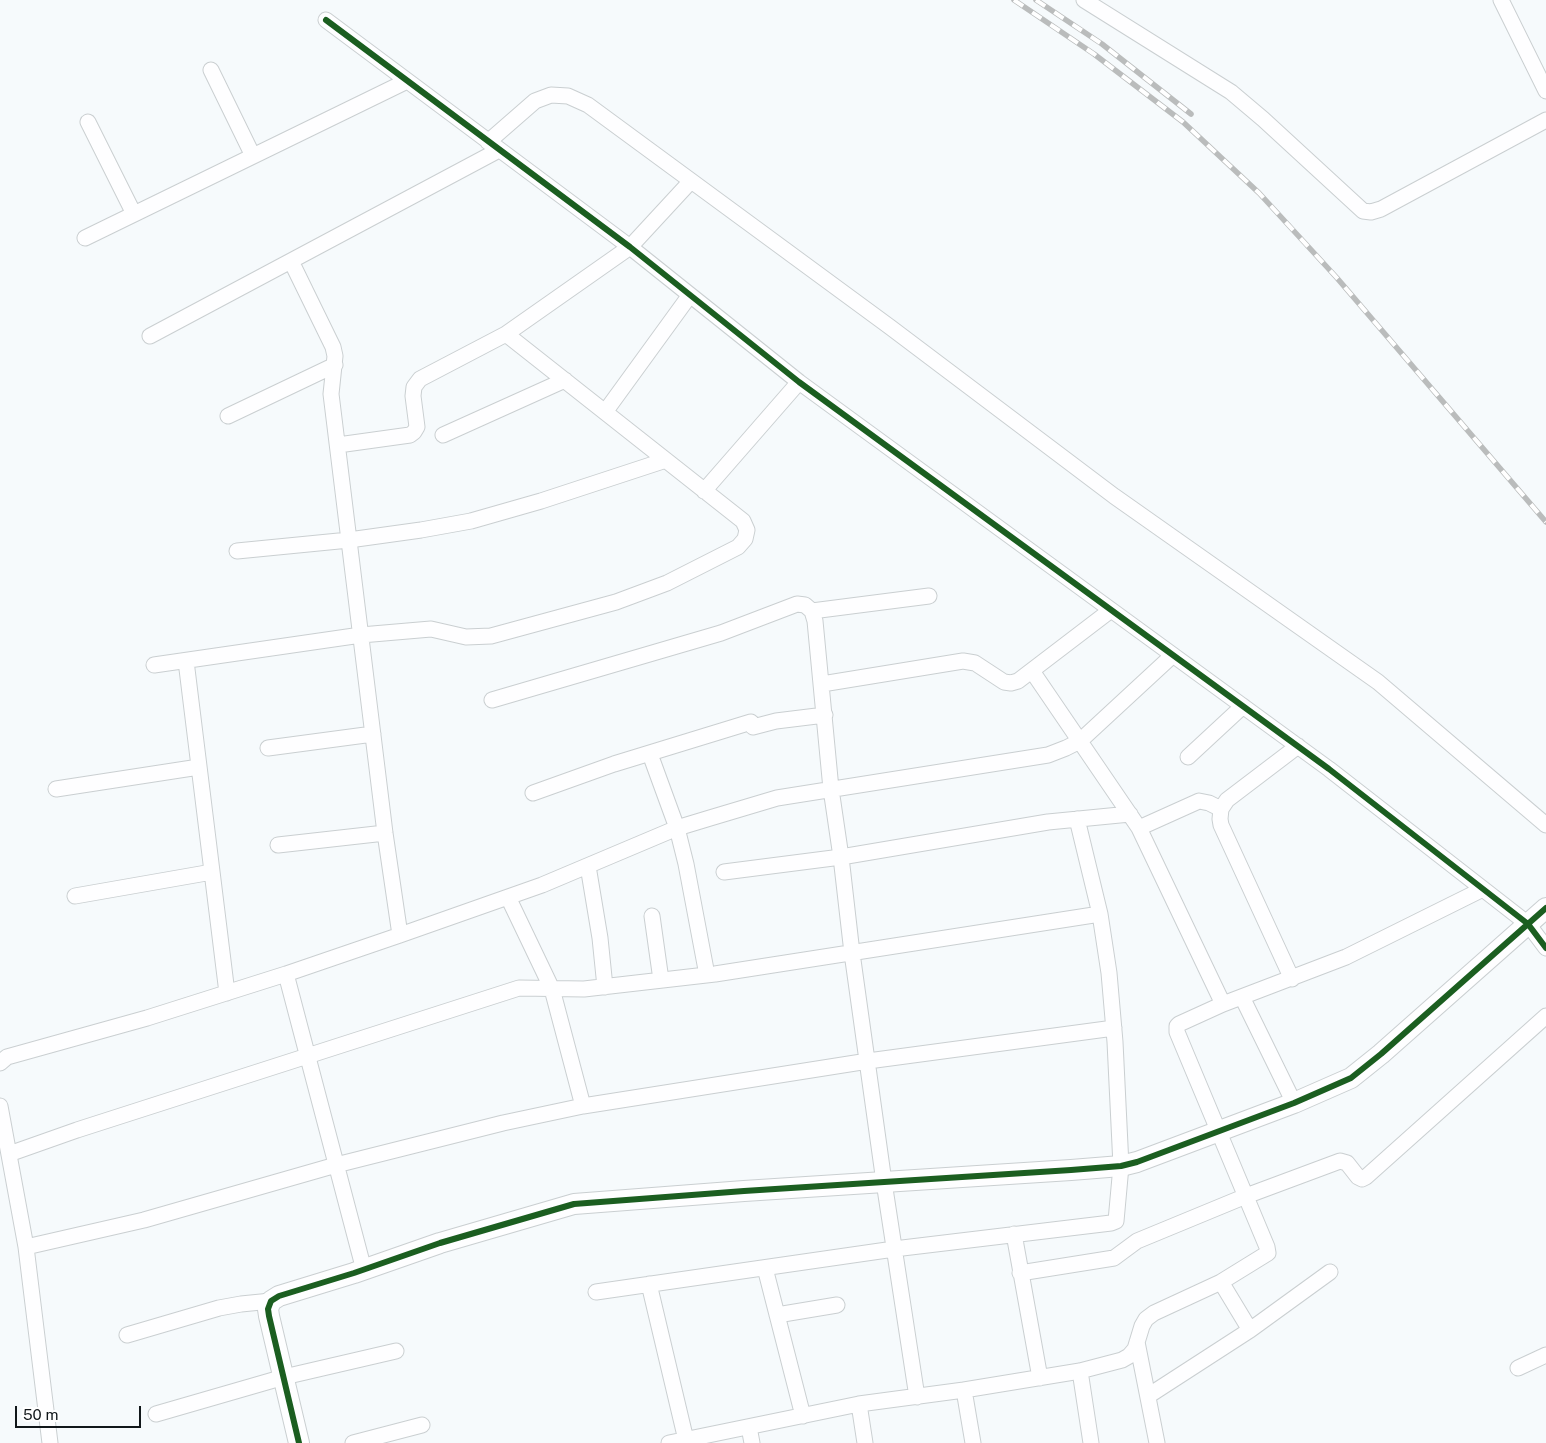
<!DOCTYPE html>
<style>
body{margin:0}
#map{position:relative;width:1546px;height:1443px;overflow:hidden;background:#f6fafc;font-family:"Public Sans",sans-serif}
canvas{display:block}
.scale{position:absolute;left:15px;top:1406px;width:126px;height:22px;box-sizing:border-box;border:2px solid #11171a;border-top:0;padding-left:6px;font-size:15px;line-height:18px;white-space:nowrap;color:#11171a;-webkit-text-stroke:4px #fff;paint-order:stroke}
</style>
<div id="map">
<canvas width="1546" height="1443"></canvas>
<div class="scale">50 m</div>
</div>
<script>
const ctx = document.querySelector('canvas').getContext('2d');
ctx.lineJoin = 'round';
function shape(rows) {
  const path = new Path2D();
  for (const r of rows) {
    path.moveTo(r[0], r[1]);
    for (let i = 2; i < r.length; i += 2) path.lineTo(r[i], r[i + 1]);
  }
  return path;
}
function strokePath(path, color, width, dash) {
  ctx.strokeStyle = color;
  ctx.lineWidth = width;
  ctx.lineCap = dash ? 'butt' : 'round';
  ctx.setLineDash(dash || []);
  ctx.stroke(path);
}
const street = shape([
 [1084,0,1231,92,1263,119,1363,211,1371,212,1381,209,1546,120],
 [1501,0,1546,91],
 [326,20,630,247,799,382,1329,769,1528,924,1546,948],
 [211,70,253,156],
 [88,122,134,214],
 [488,142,535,101,551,95,568,96,588,105,890,327,1114,496,1378,682,1546,825],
 [85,238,407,81],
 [291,261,333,347,335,356,331,394,385,833,400,935],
 [150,336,499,150],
 [605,412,690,295],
 [228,416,335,365],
 [443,435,565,380],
 [338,445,410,435,414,432,417,427,413,396,414,387,420,379,506,334,630,247,691,181],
 [704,491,799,382],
 [237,551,349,540,421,530,471,521,541,501,666,460],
 [812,611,929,596],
 [186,661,227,993],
 [154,665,361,635,431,629,466,637,491,636,616,602,667,583,738,547,745,539,747,530,743,521,506,334],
 [1032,671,1139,828,1223,1004],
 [822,684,963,661,975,663,1004,682,1011,683,1018,681,1111,610],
 [492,700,721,633,797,604,805,605,812,611,815,621,831,789,841,857,852,953,884,1182,917,1397],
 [753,727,776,721,825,715],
 [268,748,373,734],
 [650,754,677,828,686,864,707,975],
 [1188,757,1243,706],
 [56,789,199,767],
 [533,793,614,764,751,722],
 [1139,828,1199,801,1209,803,1221,809],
 [278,845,385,833],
 [588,866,600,938,605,987],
 [724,872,841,857,1048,822,1130,814],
 [75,896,212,872],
 [508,897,552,989,583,1106],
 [652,916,661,980],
 [286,974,364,1270],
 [1292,979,1221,825,1220,819,1221,809,1227,800,1298,746],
 [1242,997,1294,1103],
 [0,1063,7,1057,147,1018,286,974,400,935,542,885,677,828,710,818,777,798,1048,755,1066,748,1080,741,1173,655],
 [0,1106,26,1247,50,1443],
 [9,1154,77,1130,519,988,584,989,715,974,1100,914],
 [1014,1234,1040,1378],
 [26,1247,144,1220,336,1165,503,1123,583,1106,868,1061,1114,1028],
 [765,1268,803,1416],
 [1020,1273,1114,1258,1137,1241,1246,1196,1340,1161,1347,1163,1358,1177,1362,1179,1366,1177,1546,1016],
 [1221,1282,1250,1330],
 [649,1284,686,1440],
 [596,1292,894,1249,1111,1223,1116,1221,1121,1166,1115,1042,1109,973,1100,914,1077,819],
 [777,1315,837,1305],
 [127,1335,219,1308,241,1304,271,1301],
 [1137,1342,1157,1443],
 [1518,1368,1546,1355],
 [1080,1371,1091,1443],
 [964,1390,973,1443],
 [1148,1396,1250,1330,1330,1272],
 [859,1404,865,1443],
 [156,1414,284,1377,396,1351],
 [749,1427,752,1443],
 [353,1443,422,1425],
 [669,1443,859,1404,964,1390,1080,1371,1122,1360,1129,1356,1135,1349,1142,1326,1146,1319,1154,1313,1221,1282,1268,1253,1267,1247,1177,1032,1177,1026,1179,1024,1223,1004,1346,957,1483,889]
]);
const secondary = shape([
 [299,1443,269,1316,268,1309,271,1301,279,1296,354,1273,440,1243,574,1204,744,1191,1071,1170,1121,1166,1137,1162,1294,1103,1351,1078,1381,1054,1546,908]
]);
const rail = shape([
 [1014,0,1094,54,1183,122,1259,193,1337,278,1546,522],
 [1036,0,1102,44,1191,114]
]);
const cycleway = shape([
 [326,20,630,247,799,382,1329,769,1528,924,1546,948],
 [299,1443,269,1316,268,1309,271,1301,279,1296,354,1273,440,1243,574,1204,744,1191,1071,1170,1121,1166,1137,1162,1294,1103,1351,1078,1381,1054,1546,908]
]);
strokePath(street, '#cacfd1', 17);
strokePath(secondary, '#cacfd1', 22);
strokePath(street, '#fefeff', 15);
strokePath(secondary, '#fefeff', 20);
strokePath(rail, '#babcbc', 5.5);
strokePath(rail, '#fff', 4, [11]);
strokePath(cycleway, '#1b5e20', 6);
</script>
